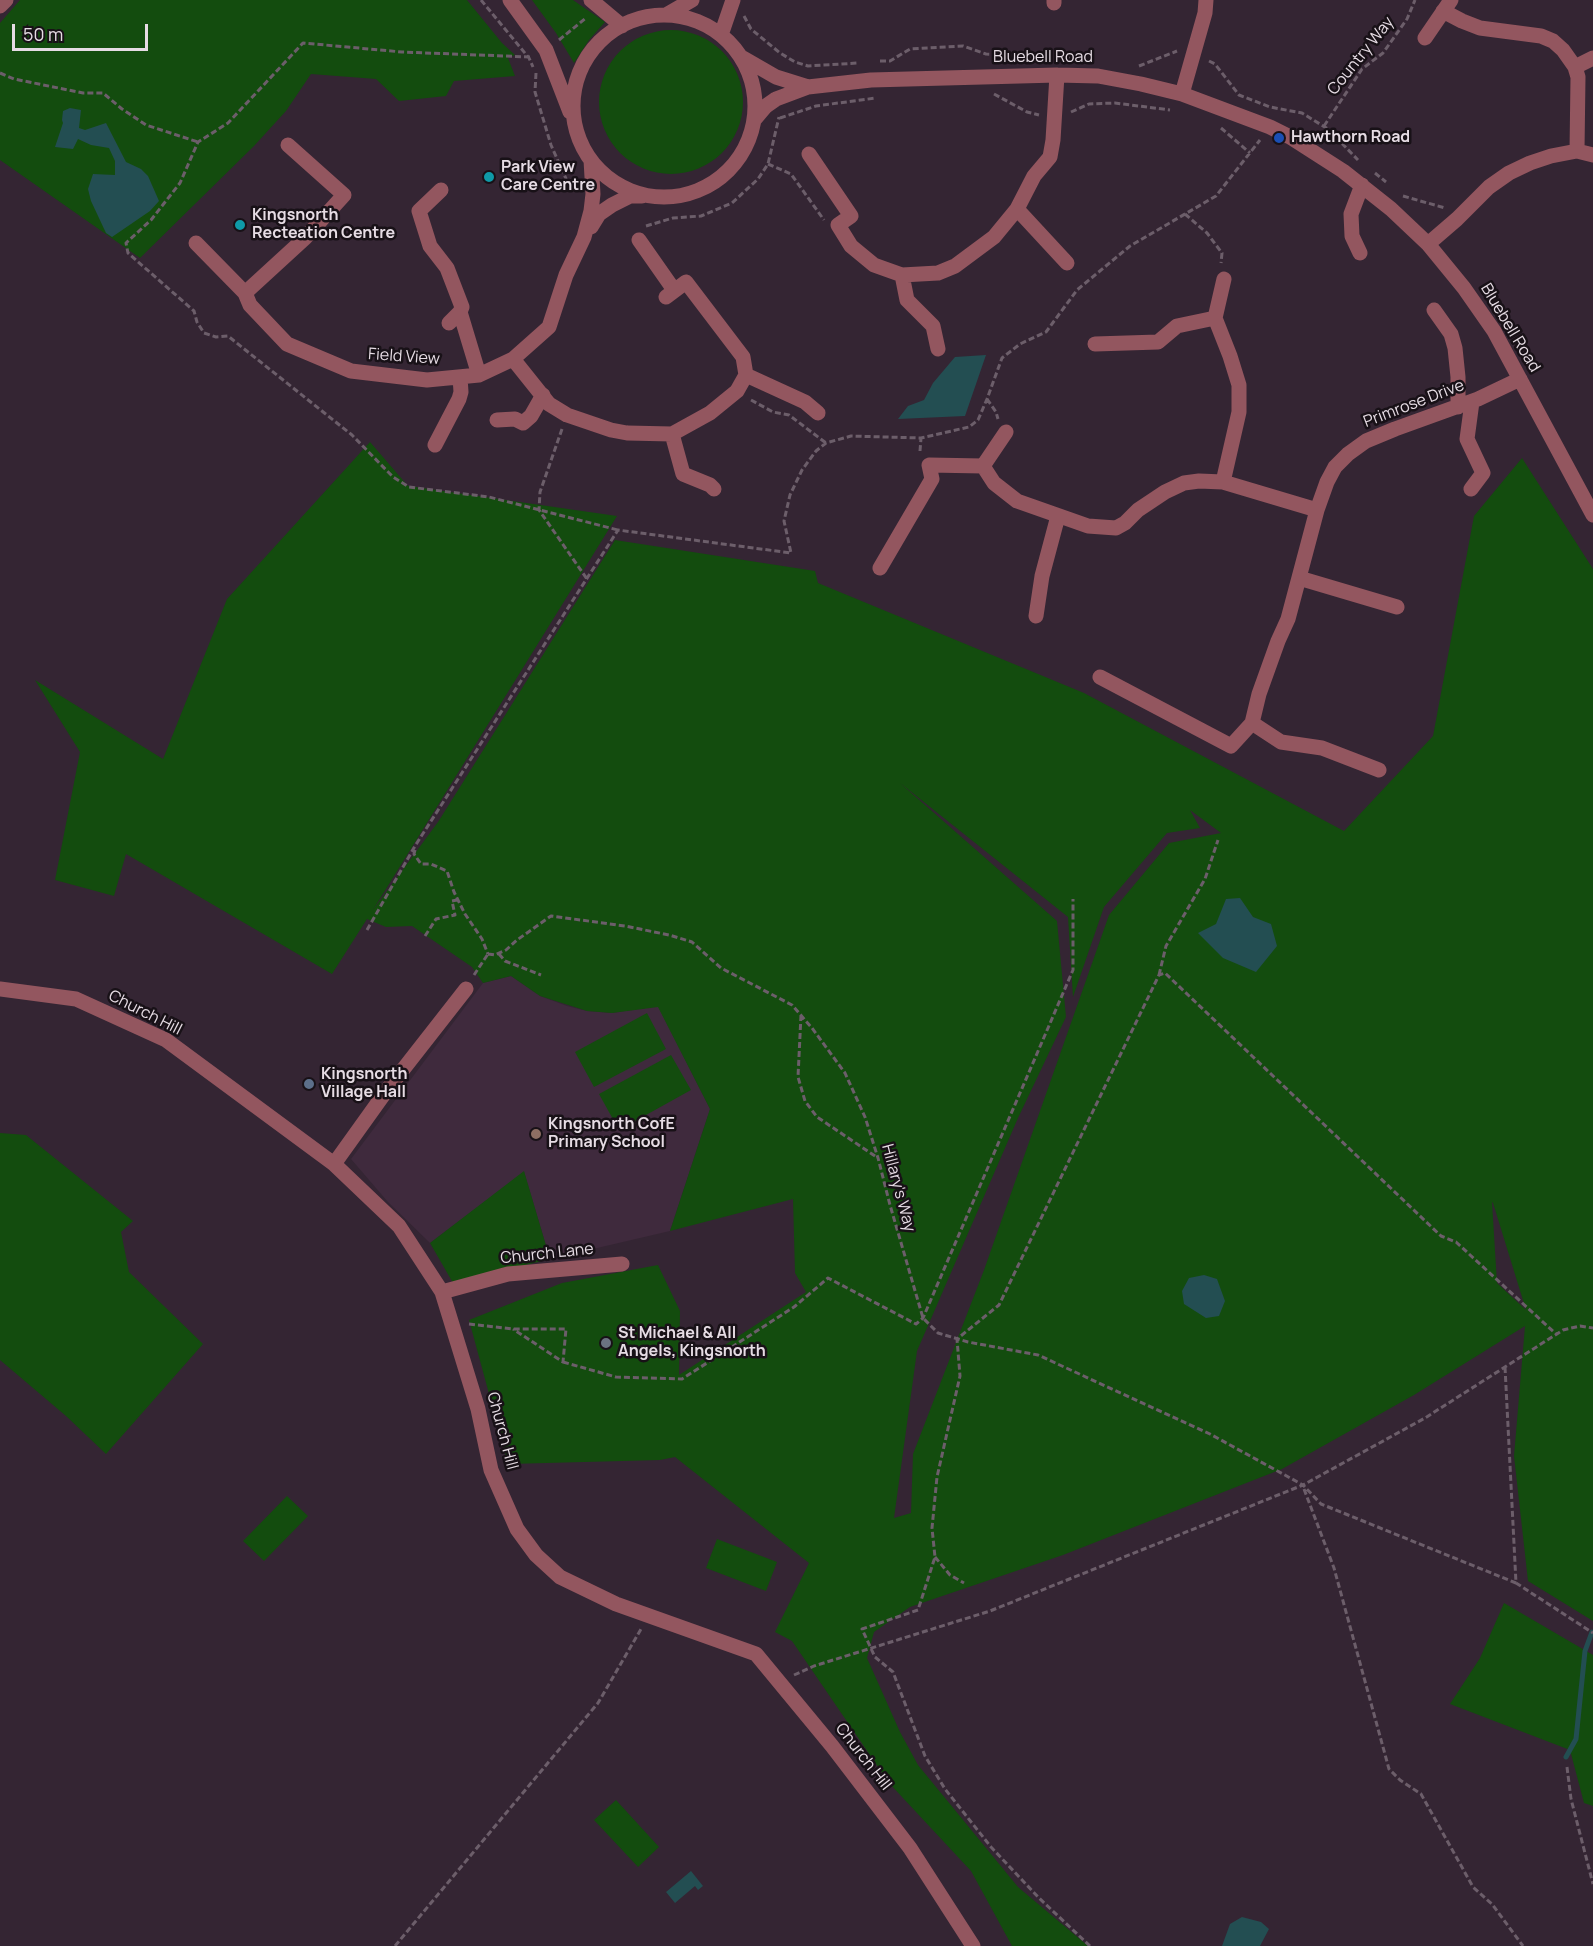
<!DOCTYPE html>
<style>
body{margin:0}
#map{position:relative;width:1593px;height:1946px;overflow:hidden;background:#342533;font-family:Manrope,sans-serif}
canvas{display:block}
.scale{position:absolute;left:12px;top:24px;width:136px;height:27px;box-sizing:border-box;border:3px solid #e6dce4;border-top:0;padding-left:8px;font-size:18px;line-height:21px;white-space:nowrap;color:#e6dce4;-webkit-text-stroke:4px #181117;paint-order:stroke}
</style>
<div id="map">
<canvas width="1593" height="1946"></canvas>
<div class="scale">50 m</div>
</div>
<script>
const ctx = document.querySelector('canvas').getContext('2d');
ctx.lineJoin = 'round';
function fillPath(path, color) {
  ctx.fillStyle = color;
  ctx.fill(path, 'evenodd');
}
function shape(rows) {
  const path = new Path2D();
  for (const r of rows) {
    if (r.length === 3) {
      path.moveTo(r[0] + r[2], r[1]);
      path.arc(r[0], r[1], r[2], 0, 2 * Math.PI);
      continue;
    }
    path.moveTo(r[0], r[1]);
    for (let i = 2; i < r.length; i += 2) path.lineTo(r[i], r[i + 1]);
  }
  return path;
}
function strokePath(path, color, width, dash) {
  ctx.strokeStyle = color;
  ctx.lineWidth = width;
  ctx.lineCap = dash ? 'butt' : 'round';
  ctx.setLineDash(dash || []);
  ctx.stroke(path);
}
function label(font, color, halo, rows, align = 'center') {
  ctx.font = font + ' Manrope,sans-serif';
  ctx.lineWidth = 5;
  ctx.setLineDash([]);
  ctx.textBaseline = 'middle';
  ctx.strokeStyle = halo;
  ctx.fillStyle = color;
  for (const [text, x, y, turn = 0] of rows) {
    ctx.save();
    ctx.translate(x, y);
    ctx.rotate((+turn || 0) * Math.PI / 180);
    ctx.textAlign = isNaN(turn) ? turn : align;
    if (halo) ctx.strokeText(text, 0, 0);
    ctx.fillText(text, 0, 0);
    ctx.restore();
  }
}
const built = shape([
 [511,976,540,996,567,1006,587,1011,612,1013,658,1006,710,1109,670,1231,550,1259,524,1172,430,1243,388,1202,351,1159,483,983]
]);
const green = shape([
 [20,0,467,0,502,43,515,55,508,58,515,76,454,81,446,96,399,101,376,79,311,74,286,111,254,146,140,258,0,160,0,23],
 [532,0,573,0,605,22,589,40,574,63,556,33],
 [671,102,72],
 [370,442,408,486,617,516,373,910,438,822,615,540,815,571,818,583,1084,693,1344,831,1433,736,1474,516,1522,458,1593,569,1593,1621,1528,1581,1514,1456,1525,1326,1414,1395,1282,1469,1063,1555,910,1607,874,1632,867,1658,900,1732,918,1765,1018,1887,1088,1946,1012,1946,971,1871,889,1783,792,1641,775,1632,809,1563,675,1457,660,1460,508,1464,469,1320,562,1283,658,1265,680,1311,679,1375,806,1292,795,1273,793,1199,670,1231,710,1109,658,1007,612,1013,587,1011,540,996,511,976,483,983,472,967,412,926,386,927,367,919,332,974,126,854,114,896,55,880,80,752,35,680,163,759,227,599],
 [900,783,1068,917,1073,997,1104,907,1167,833,1200,828,1190,810,1221,833,1169,843,1109,915,984,1270,913,1454,911,1513,894,1518,917,1351,1018,1118,1066,1017,1057,921],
 [1492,1202,1493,1203,1526,1310,1497,1283],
 [647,1013,666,1049,594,1087,575,1052],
 [671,1055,691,1090,619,1130,599,1094],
 [0,1133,26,1135,133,1221,121,1232,129,1272,203,1344,106,1454,66,1416,0,1360],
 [524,1171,550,1259,453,1283,430,1243],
 [287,1496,308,1516,264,1561,243,1541],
 [717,1539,777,1562,766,1591,706,1568],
 [1504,1603,1593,1655,1593,1806,1584,1803,1570,1750,1450,1704,1480,1658],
 [616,1800,659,1847,638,1867,594,1820]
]);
const water = shape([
 [70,108,81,110,79,128,85,130,106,123,126,162,141,169,148,176,159,201,150,211,112,237,106,233,91,201,88,189,93,174,115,175,115,161,109,148,91,145,78,139,73,149,55,147,63,123,62,120,63,111],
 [986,355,965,416,898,419,908,406,924,400,933,383,955,357],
 [1240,898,1253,917,1271,924,1277,946,1256,972,1223,958,1198,933,1216,924,1226,899],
 [1204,1275,1217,1279,1225,1301,1219,1316,1206,1318,1184,1304,1182,1291,1189,1278],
 [691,1871,703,1886,698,1890,695,1886,675,1903,666,1892],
 [1242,1917,1261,1922,1269,1929,1260,1946,1222,1946,1230,1924]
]);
const stream = shape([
 [1566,1757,1576,1739,1585,1651,1592,1632]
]);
const path = shape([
 [481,0,529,58,533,67],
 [744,16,751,29,780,53,795,62,808,66,858,63],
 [559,40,586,18],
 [530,57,402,52,303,43,228,123,198,142,180,183,151,220,126,243,128,253,194,311,197,322,204,333,216,337,228,336,352,435,393,477,409,487,489,497,618,530],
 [880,61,890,61,910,49,963,46,986,54,1082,58],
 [1209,61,1215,64,1239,95,1270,107,1302,113,1328,129,1358,160],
 [1139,66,1177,51],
 [0,73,14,79,83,93,103,93,122,109,146,125,198,142],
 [536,73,535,92,551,145,571,190,576,190],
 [994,94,1027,112,1039,115],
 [1071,112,1089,104,1115,103,1170,110],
 [780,118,816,106,876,98],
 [1324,126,1362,69,1383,53,1407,19,1415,0],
 [1221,128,1250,153],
 [768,164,791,174,824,220],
 [1375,173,1386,182],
 [1403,196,1445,208],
 [1185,214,1207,233,1222,253,1221,263],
 [646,226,673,218,701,216,732,203,758,179,768,164,779,117],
 [987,399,996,412,998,419],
 [751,400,773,412,789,415,826,443],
 [562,429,540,492,539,510,587,579],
 [920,451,921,438],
 [415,850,414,854,421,864,431,864,447,871,454,892,465,914,482,939,488,954],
 [367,930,415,846,618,530,791,553,784,521,790,495,802,470,816,451,826,443,851,436,921,438,969,427,978,420,987,399,1002,358,1020,344,1046,332,1077,290,1130,246,1216,196,1260,140],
 [425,936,436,919,455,915,452,901,457,900],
 [488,954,495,955,506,950,517,940,551,916,625,926,669,935,692,942,721,968,792,1005,812,1028,845,1073,865,1117,878,1158,890,1205,923,1318,938,1333,968,1342,1038,1355,1210,1434,1303,1485,1321,1504,1516,1583],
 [499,954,505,961,541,975],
 [474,975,488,954],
 [1159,975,1166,946,1205,879,1218,840],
 [801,1015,798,1077,805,1101,817,1117,878,1158],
 [469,1324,513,1329,566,1329,563,1362,513,1329],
 [563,1362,616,1377,682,1379,794,1307,828,1278,916,1324,923,1318,1073,970,1073,899],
 [1505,1367,1516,1583,1593,1633],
 [1304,1489,1334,1568,1389,1769,1400,1780,1421,1794,1473,1887,1492,1904,1523,1946],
 [935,1557,950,1575,964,1583],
 [794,1675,814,1666,990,1611,1303,1485,1425,1418,1563,1330,1580,1326,1593,1328],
 [1567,1767,1571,1799,1593,1884],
 [395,1946,598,1703,641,1629],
 [1090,1946,1039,1898,991,1847,945,1789,925,1756,893,1672,875,1657,862,1629,918,1610,935,1557,932,1528,937,1477,960,1376,957,1339,999,1305,1159,975,1165,973,1441,1236,1456,1242,1556,1334]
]);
const minor = shape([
 [510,0,546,50,570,112],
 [591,0,622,26],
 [1054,3,1054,0],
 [0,6,6,0],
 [1443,11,1462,21,1480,28,1541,36,1553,41,1563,50,1575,67,1578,77,1577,151],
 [666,15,692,0],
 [664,106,91],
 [721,35,733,0],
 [1425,38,1451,0],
 [743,58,776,77,808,87],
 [1575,67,1593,58],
 [1182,94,1205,13,1206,0],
 [755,119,766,106,776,99,808,87,871,80,1057,75,1098,76,1141,84,1182,94,1270,127,1290,137,1343,171,1391,209,1428,244,1464,288,1494,331,1593,515],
 [809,154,851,216,838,225,851,246,874,265,902,275,938,273,955,266,994,237,1017,209,1034,176,1050,157,1053,140,1057,75],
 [441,190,419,211,430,246,447,268,462,307,460,312,449,323],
 [1017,209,1067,263],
 [591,227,599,214,612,205,630,196,642,196],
 [639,240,674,290],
 [196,243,245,293,250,305,287,344,351,371,427,380,479,375,513,359,549,327,566,275,584,237,591,211,593,194,591,160],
 [1428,244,1457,219,1489,187,1509,173,1530,163,1551,156,1577,151,1593,155],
 [1360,253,1352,236,1351,214,1362,185],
 [902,275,907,300,933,326,938,349],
 [245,293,305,238,344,195,288,145],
 [1434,310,1451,334,1455,348,1458,377,1458,407],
 [460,312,479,375],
 [1095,344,1158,342,1177,326,1215,318],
 [513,359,549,404,567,415,611,430,627,433,672,434,710,413,737,391,746,375,743,357,686,282,666,297],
 [746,375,805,402,818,413],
 [497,420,515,419,523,423,531,416,543,395],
 [672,434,683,474,710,485,714,489],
 [435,445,459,399,461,392,460,377],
 [983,466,994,483,1017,501,1088,526,1116,528,1125,523,1138,510,1165,492,1184,483,1199,481,1223,482,1317,510],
 [1223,482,1239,412,1239,385,1230,356,1215,318,1224,279],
 [1471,489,1483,473,1467,439,1472,402],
 [880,568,932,479,929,465,983,466,1006,432],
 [1299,578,1397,607],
 [1036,616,1042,576,1058,516],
 [1100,677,1231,746,1252,723,1259,694,1278,641,1288,619,1317,510,1327,482,1335,467,1348,454,1366,441,1395,429,1478,399,1520,379],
 [1252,723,1281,742,1322,748,1379,770],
 [0,989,76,999,166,1040,334,1164,399,1226,442,1292,478,1409,491,1470,517,1529,536,1555,560,1577,616,1604,756,1654,832,1746,910,1848,973,1946],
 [334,1164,387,1090,466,989],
 [442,1292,508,1274,622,1264]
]);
const markers = [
 [1279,138,6,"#1a4fb4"],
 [489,177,6,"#0f9aa8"],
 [240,225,6,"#0f9aa8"],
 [309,1084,6,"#5c6f8a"],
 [536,1134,6,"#8d6e63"],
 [606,1343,6,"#6b7280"]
];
const streetNames = [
 ["Country Way",1361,56,-51],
 ["Bluebell Road",1043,58],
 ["Bluebell Road",1510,328,59],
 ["Field View",404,357,4],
 ["Primrose Drive",1414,404,-21],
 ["Church Hill",145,1013,27],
 ["Hillary's Way",898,1188,75],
 ["Church Lane",547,1254,-6],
 ["Church Hill",502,1431,75],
 ["Church Hill",863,1757,52]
];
const poiNames = [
 ["Hawthorn Road",1291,138],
 ["Park View",501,168],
 ["Care Centre",501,186],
 ["Kingsnorth",252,216],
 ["Recteation Centre",252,234],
 ["Kingsnorth",321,1075],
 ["Village Hall",321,1093],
 ["Kingsnorth CofE",548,1125],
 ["Primary School",548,1143],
 ["St Michael & All",618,1334],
 ["Angels, Kingsnorth",618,1352]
];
fillPath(built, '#3f2a3d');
fillPath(green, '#134c0e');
fillPath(water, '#234e52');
strokePath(stream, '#234e52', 5);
strokePath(path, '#6c5e6a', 3, [6, 3]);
strokePath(minor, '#93565f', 15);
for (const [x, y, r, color] of markers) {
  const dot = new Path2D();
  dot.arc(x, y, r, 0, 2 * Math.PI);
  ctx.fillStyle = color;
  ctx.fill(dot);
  strokePath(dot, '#181117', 2);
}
label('16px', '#e6dce4', '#181117', streetNames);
label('bold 16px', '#e6dce4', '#181117', poiNames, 'left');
</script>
